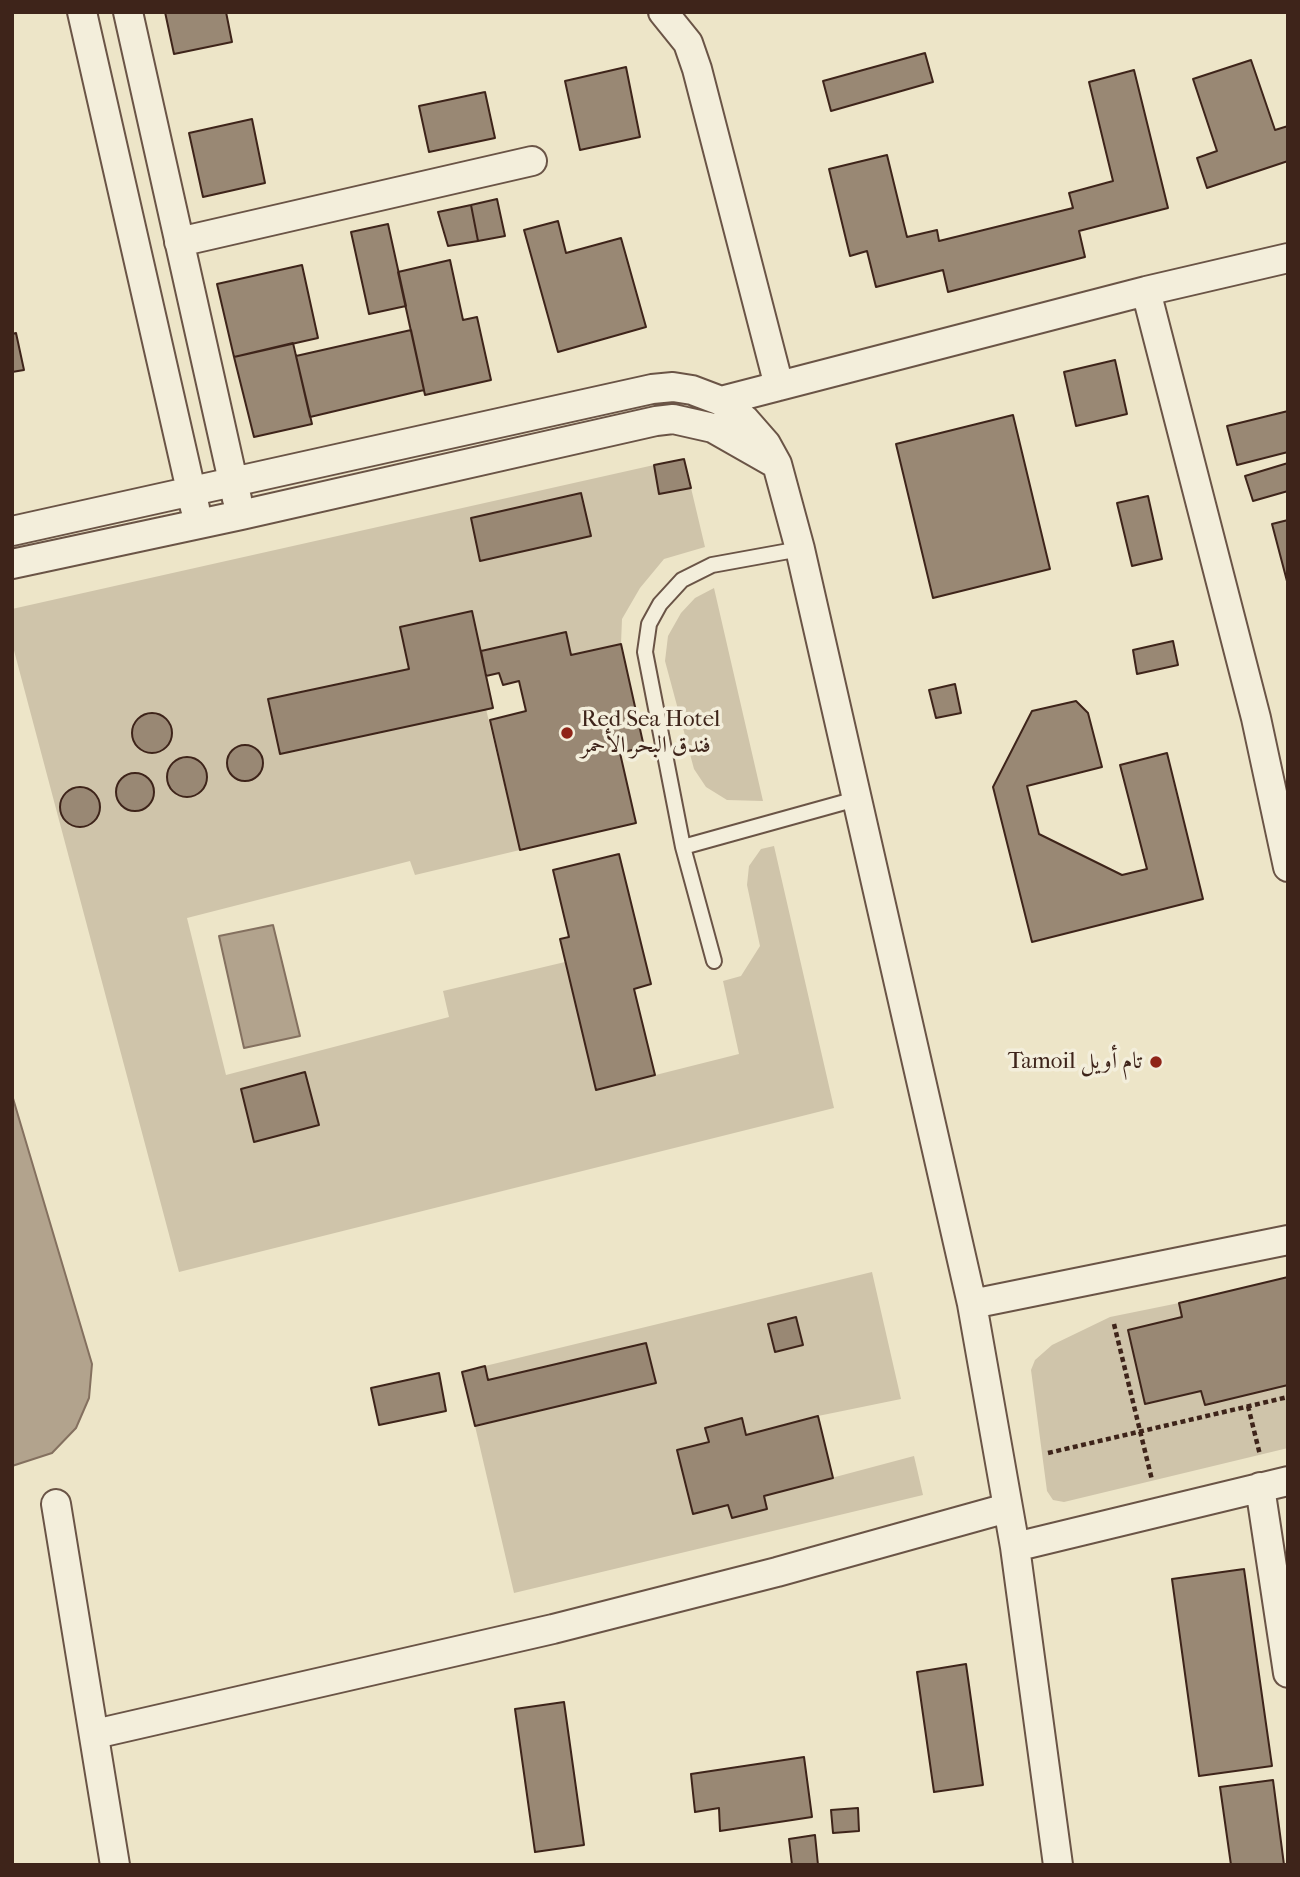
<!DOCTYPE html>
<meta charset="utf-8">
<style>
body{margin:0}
#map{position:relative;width:1300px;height:1877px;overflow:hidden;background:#ede5c8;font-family:"IM FELL French Canon",serif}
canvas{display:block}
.frame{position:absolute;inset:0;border:14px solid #3e241a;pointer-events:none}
</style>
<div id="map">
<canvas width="1300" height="1877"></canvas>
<div class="frame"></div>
</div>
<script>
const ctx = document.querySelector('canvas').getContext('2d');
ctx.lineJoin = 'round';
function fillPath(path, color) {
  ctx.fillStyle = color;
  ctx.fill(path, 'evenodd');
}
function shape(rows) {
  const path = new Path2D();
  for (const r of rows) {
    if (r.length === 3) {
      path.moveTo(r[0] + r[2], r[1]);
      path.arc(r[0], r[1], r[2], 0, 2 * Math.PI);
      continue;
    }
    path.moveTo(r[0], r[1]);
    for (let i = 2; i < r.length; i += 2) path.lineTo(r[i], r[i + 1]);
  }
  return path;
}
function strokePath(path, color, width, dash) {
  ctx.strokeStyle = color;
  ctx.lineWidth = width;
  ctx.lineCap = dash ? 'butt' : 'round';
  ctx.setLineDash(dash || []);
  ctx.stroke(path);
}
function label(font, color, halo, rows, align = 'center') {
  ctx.font = font + ' "IM FELL French Canon",Amiri,serif';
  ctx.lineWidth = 7;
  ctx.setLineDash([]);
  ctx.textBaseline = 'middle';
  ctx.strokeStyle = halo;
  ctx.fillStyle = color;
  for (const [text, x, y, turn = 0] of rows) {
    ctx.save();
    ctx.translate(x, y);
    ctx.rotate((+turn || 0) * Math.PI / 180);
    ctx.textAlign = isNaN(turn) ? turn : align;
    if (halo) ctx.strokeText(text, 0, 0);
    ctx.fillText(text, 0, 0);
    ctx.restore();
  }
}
const green = shape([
 [654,465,659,493,691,488,705,547,664,559,640,588,622,619,621,644,571,655,566,632,481,651,472,612,401,627,409,669,268,699,486,709,520,850,415,875,410,861,187,918,226,1075,449,1017,443,991,565,962,596,1090,739,1054,723,981,741,976,760,946,747,885,749,866,761,849,774,846,834,1108,179,1272,12,643,12,609],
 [714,588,763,801,727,800,706,787,694,769,665,661,668,636,681,613,695,598],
 [872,1272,901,1399,818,1416,746,1435,741,1418,705,1428,709,1442,677,1451,693,1514,728,1505,732,1518,764,1496,914,1456,923,1495,514,1593,475,1426,656,1383,646,1343,488,1380,485,1366],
 [1179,1303,1182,1317,1128,1330,1145,1404,1201,1391,1205,1405,1288,1385,1288,1448,1064,1502,1053,1500,1047,1491,1031,1370,1035,1360,1052,1345,1110,1317]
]);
const water = shape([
 [273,925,300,1036,244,1048,219,936,273,925],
 [12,1095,92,1364,89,1398,76,1428,52,1453,12,1466,12,1095]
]);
const building = shape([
 [165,12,226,12,232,42,174,54,165,12],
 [925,53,933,82,831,111,823,81,925,53],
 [1251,60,1275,130,1288,126,1288,161,1207,188,1197,158,1217,151,1193,79,1251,60],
 [626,67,640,137,580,150,565,81,626,67],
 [1134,70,1168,208,1079,231,1085,257,948,292,943,270,876,287,867,251,850,256,829,169,887,155,907,237,937,230,939,241,1073,208,1069,193,1113,181,1089,82,1134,70],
 [485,92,495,138,429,152,419,106,485,92],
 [252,119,265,183,203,197,189,133,252,119],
 [497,199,505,236,478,241,471,205,497,199],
 [471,205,478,241,448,246,438,212,471,205],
 [558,221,566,253,621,238,646,327,558,352,524,230,558,221],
 [388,224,406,306,369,314,351,232,388,224],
 [450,260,463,320,477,317,491,380,425,395,398,272,450,260],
 [302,265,318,338,234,357,217,284,302,265],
 [411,330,424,390,310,417,296,356,411,330],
 [16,333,24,370,12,372,12,334,16,333],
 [293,343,312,424,254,437,234,357,293,343],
 [1115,360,1127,414,1076,426,1064,372,1115,360],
 [1288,411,1288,452,1237,465,1227,426,1288,411],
 [1013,415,1050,569,933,598,896,444,1013,415],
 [684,459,691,488,659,494,654,465,684,459],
 [1288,463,1288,491,1253,501,1245,476,1288,463],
 [581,493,591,536,480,561,471,518,581,493],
 [1148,496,1162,559,1132,566,1117,503,1148,496],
 [1288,520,1288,585,1272,524,1288,520],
 [472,611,493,708,280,754,268,699,409,669,400,627,472,611],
 [566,632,571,655,621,644,644,747,620,753,636,823,520,850,490,720,526,711,519,681,503,685,499,673,486,676,481,651,566,632],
 [1173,641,1178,665,1137,674,1133,650,1173,641],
 [955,684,961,713,936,718,929,690,955,684],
 [1076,701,1088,713,1102,767,1027,786,1039,834,1122,875,1147,869,1120,765,1167,753,1203,899,1032,942,993,787,1032,711,1076,701],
 [152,733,20],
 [245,763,18],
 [187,777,20],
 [135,792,19],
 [80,807,20],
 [619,854,651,984,634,989,655,1075,596,1090,560,939,569,937,553,870,619,854],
 [305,1072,319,1125,254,1142,241,1089,305,1072],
 [1288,1277,1288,1385,1205,1405,1201,1391,1145,1404,1128,1330,1182,1317,1179,1303,1288,1277],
 [796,1317,803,1345,775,1352,768,1324,796,1317],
 [646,1343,656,1383,475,1426,462,1372,485,1366,488,1380,646,1343],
 [439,1373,446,1411,379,1425,371,1388,439,1373],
 [818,1416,833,1478,764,1496,767,1509,732,1518,728,1505,693,1514,677,1450,709,1442,705,1428,742,1418,746,1435,818,1416],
 [1244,1569,1272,1766,1199,1776,1172,1579,1244,1569],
 [966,1664,983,1785,934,1792,917,1672,966,1664],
 [564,1702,584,1845,535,1852,515,1709,564,1702],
 [804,1757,812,1817,720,1831,719,1808,695,1812,691,1774,804,1757],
 [1273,1780,1284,1865,1231,1865,1220,1787,1273,1780],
 [858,1808,859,1831,833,1833,831,1810,858,1808],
 [815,1835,818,1865,792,1865,789,1839,815,1835]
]);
const path = shape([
 [1114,1324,1152,1480],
 [1248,1406,1260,1455],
 [1048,1453,1288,1397]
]);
const lane = shape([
 [683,847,856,799],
 [714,961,683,847,645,652,649,624,660,604,682,580,712,565,800,549]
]);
const street = shape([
 [82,12,195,508],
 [128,12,237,499],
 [663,12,688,43,697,69,779,386],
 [179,242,532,161],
 [1146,291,1256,718,1288,867],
 [721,401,1146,291,1288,258],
 [12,531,652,389,673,387,692,390,721,401,745,420,766,444,777,464,800,549,972,1304,1015,1547,1058,1865],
 [12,564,241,515,656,421,673,419,713,428,771,461],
 [972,1304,1288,1240],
 [1260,1487,1288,1673],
 [56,1504,115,1865],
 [1015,1547,1288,1481],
 [95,1734,553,1629,777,1572,1007,1508]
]);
const markers = [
 [567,733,7,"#8f2418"],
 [1156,1062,7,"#8f2418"]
];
const poiNames = [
 ["Red Sea Hotel",581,720],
 ["فندق البحر الأحمر",581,746],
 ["Tamoil تام أويل",1142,1062,"right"]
];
fillPath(green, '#cfc4aa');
fillPath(water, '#b2a38d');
strokePath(water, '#84705f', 2);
fillPath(building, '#998874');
strokePath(building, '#3e241a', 2);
strokePath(lane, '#6a5446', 18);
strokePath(street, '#6a5446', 32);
strokePath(path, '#3e241a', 4.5, [5, 3.5]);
strokePath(lane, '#f3eedb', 14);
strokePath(street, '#f3eedb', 28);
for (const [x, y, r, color] of markers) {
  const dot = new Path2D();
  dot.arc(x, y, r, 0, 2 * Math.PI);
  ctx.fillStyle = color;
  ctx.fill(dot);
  strokePath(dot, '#f3eedb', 2.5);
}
label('23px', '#3e241a', '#f3eedb', poiNames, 'left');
</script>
